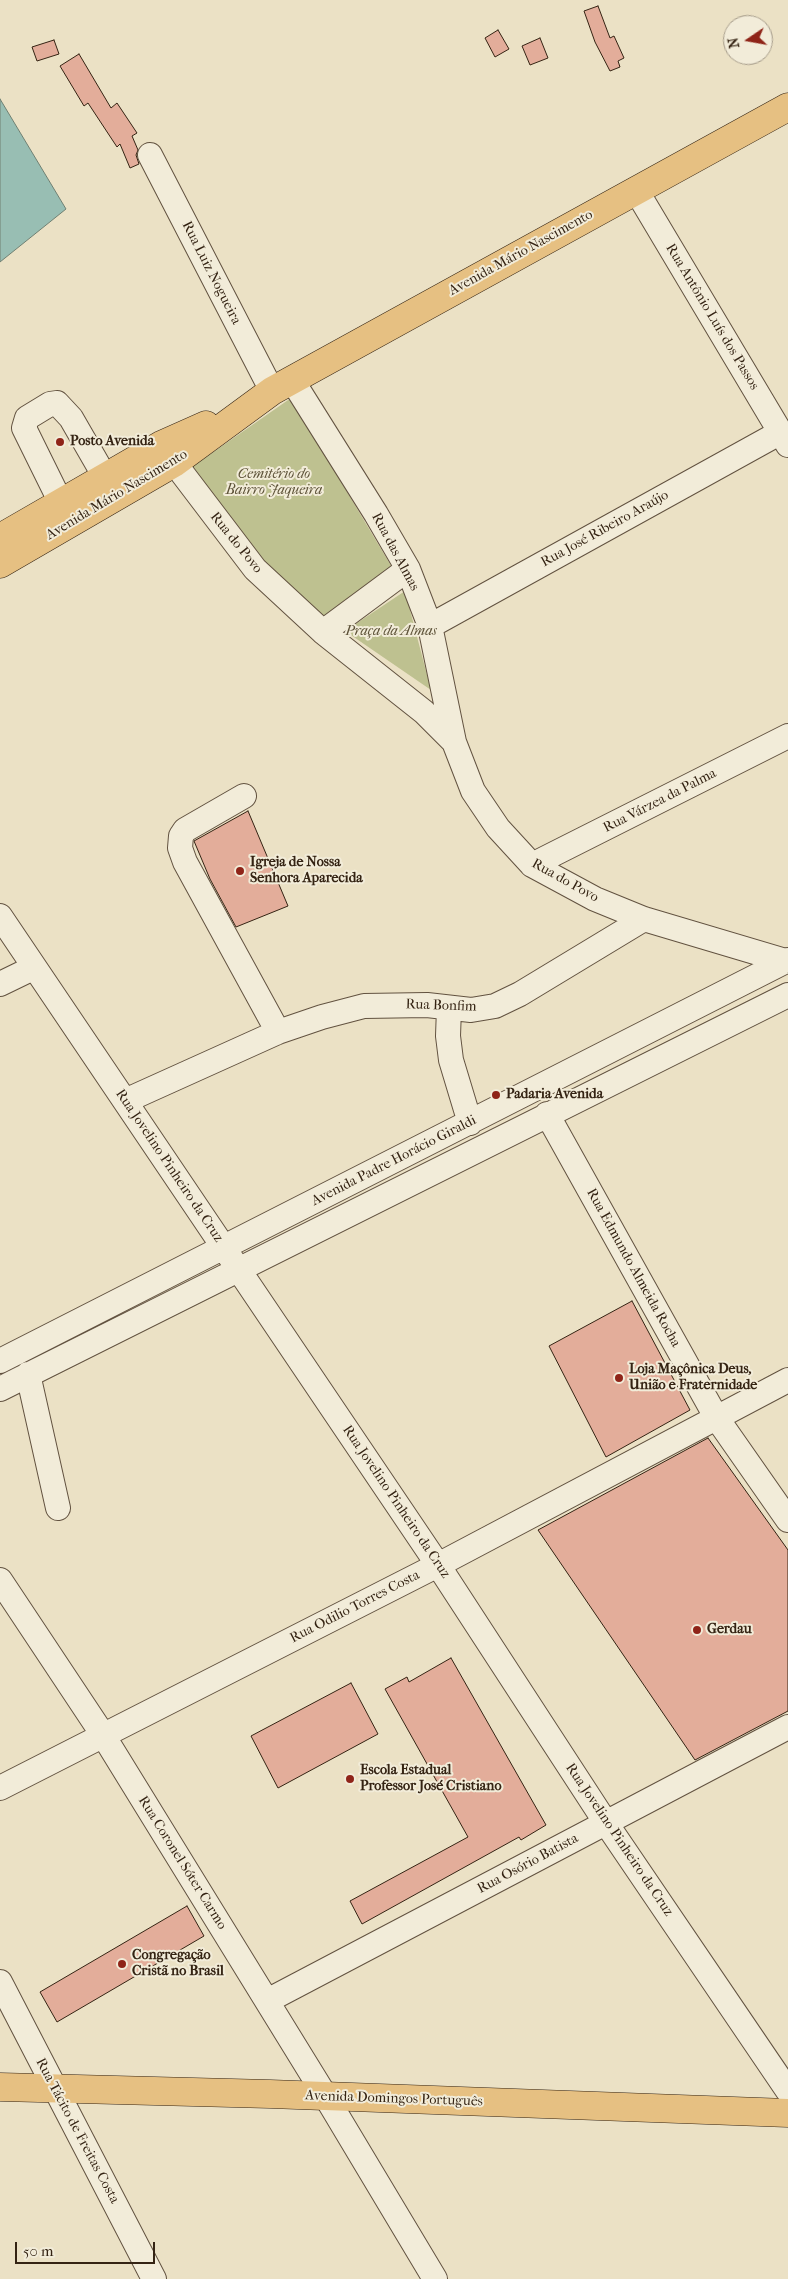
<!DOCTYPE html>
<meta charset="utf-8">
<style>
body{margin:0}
#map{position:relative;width:788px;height:2279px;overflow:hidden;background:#ebe1c5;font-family:"IM FELL French Canon",serif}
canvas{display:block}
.north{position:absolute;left:723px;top:15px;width:50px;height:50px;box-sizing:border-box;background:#f2ecd9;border:1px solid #a69c8a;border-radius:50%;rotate:258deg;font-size:14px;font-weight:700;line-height:20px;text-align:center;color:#342313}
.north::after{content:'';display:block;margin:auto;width:18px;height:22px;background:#8f2418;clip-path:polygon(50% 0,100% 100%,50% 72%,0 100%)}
.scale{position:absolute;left:15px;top:2242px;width:140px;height:22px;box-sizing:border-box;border:2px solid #342313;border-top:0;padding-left:6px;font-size:15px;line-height:18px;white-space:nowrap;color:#342313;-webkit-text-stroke:4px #f2ecd9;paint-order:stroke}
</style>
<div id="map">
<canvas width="788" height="2279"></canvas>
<div class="north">N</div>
<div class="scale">50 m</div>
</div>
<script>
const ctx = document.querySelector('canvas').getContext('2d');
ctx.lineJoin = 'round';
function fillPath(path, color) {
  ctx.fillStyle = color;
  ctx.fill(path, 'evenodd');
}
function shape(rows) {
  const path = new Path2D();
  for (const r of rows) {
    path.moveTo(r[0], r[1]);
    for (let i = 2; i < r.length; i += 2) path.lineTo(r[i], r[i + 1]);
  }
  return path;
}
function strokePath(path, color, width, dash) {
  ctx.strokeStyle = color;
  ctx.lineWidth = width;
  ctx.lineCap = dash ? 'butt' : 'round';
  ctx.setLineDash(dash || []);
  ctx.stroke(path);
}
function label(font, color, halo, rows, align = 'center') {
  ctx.font = font + ' "IM FELL French Canon",serif';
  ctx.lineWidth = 4;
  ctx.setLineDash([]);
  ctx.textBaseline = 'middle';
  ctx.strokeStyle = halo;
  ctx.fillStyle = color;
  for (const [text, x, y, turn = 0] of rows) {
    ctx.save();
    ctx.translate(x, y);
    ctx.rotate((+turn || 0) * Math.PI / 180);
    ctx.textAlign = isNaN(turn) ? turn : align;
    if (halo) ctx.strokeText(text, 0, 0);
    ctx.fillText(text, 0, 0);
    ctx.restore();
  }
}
const green = shape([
 [291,398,393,569,326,617,283,590,189,469],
 [405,591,431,690,345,631]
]);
const water = shape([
 [0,99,66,209,0,262,0,99]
]);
const building = shape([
 [598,6,610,38,614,36,624,58,618,61,620,67,610,71,595,42,584,11,598,6],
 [498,30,509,49,495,57,485,38,498,30],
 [540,38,548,58,530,65,522,46,540,38],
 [54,40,59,54,37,61,32,47,54,40],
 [79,54,111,108,117,103,137,133,132,136,138,150,136,155,139,164,130,168,120,144,117,147,88,103,84,106,60,66,79,54],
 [248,811,288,906,236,927,210,879,194,841,248,811],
 [632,1301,690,1410,606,1457,549,1346,632,1301],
 [708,1438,788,1550,788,1711,695,1760,538,1530,708,1438],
 [451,1658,546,1825,521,1840,519,1837,362,1924,350,1901,468,1837,385,1689,407,1677,409,1682,451,1658],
 [351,1683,378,1734,278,1788,251,1736,351,1683],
 [187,1906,204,1936,57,2022,40,1992,187,1906]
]);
const minor = shape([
 [150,155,272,391],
 [636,190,788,445],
 [292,380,376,514,408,569,430,626,454,742],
 [163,448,255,569,323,632,424,712,454,742,473,791,498,828,532,865,595,899,644,919,785,961],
 [61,503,24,428,27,418,50,404,57,403,71,418,105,477],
 [430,626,781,432],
 [323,632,408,569],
 [244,796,185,830,181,836,180,848,185,862,278,1032],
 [532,865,788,736],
 [0,916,438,1565,606,1823,788,2091],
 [0,984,33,968],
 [449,1008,448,1036,451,1060,470,1123],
 [125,1101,278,1032,322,1017,364,1006,427,1005,471,1010,495,1006,520,994,644,919],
 [547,1114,716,1417,788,1520],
 [0,1361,788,960],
 [28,1374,58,1508],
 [0,1389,788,995],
 [0,1580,103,1735,326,2097,435,2279],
 [0,1788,438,1565,788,1380],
 [0,1982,154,2279],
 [267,2001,788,1727]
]);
const major = shape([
 [0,538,161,445,206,425],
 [0,564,174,463,272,391,788,107],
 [0,2087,270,2094,788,2113]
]);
const markers = [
 [60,442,5,"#8f2418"],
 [240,871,5,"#8f2418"],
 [496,1095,5,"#8f2418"],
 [619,1378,5,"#8f2418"],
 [697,1630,5,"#8f2418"],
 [350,1779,5,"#8f2418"],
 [122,1964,5,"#8f2418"]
];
const streetNames = [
 ["Avenida Mário Nascimento",521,253,-29],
 ["Rua Luiz Nogueira",211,273,63],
 ["Rua Antônio Luís dos Passos",712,317,59],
 ["Avenida Mário Nascimento",117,495,-31],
 ["Rua José Ribeiro Araújo",605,529,-29],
 ["Rua do Povo",236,543,51],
 ["Rua das Almas",395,552,62],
 ["Rua Várzea da Palma",660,801,-27],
 ["Rua do Povo",565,881,29],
 ["Rua Bonfim",441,1006,2],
 ["Avenida Padre Horácio Giraldi",394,1161,-27],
 ["Rua Jovelino Pinheiro da Cruz",169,1166,56],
 ["Rua Edmundo Almeida Rocha",633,1268,61],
 ["Rua Jovelino Pinheiro da Cruz",396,1502,56],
 ["Rua Odilio Torres Costa",355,1607,-27],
 ["Rua Jovelino Pinheiro da Cruz",619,1840,56],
 ["Rua Coronel Sóter Carmo",182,1863,58],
 ["Rua Osório Batista",528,1864,-28],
 ["Avenida Domingos Português",394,2099,2],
 ["Rua Tácito de Freitas Costa",77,2131,62]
];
const poiNames = [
 ["Posto Avenida",70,442],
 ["Igreja de Nossa",250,863],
 ["Senhora Aparecida",250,879],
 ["Padaria Avenida",506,1095],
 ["Loja Maçônica Deus,",629,1370],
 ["União e Fraternidade",629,1386],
 ["Gerdau",707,1630],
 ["Escola Estadual",360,1771],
 ["Professor José Cristiano",360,1787],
 ["Congregação",132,1956],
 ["Cristã no Brasil",132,1972]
];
const parkNames = [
 ["Cemitério do",274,475],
 ["Bairro Jaqueira",274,491],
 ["Praça da Almas",391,632]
];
fillPath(green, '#bec190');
fillPath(water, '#98beb3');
strokePath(water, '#708073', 1);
fillPath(building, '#e3ad9a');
strokePath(building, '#342313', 1);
strokePath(minor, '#625240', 26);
strokePath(major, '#342313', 29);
strokePath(minor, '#f2ecd9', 24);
strokePath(major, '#e6c082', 28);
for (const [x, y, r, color] of markers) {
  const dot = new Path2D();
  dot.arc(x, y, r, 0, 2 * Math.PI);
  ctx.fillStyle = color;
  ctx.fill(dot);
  strokePath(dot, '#f2ecd9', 2);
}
label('14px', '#342313', '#f2ecd9', streetNames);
label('bold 14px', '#342313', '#f2ecd9', poiNames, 'left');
label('italic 14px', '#5d5238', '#f2ecd9', parkNames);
</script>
